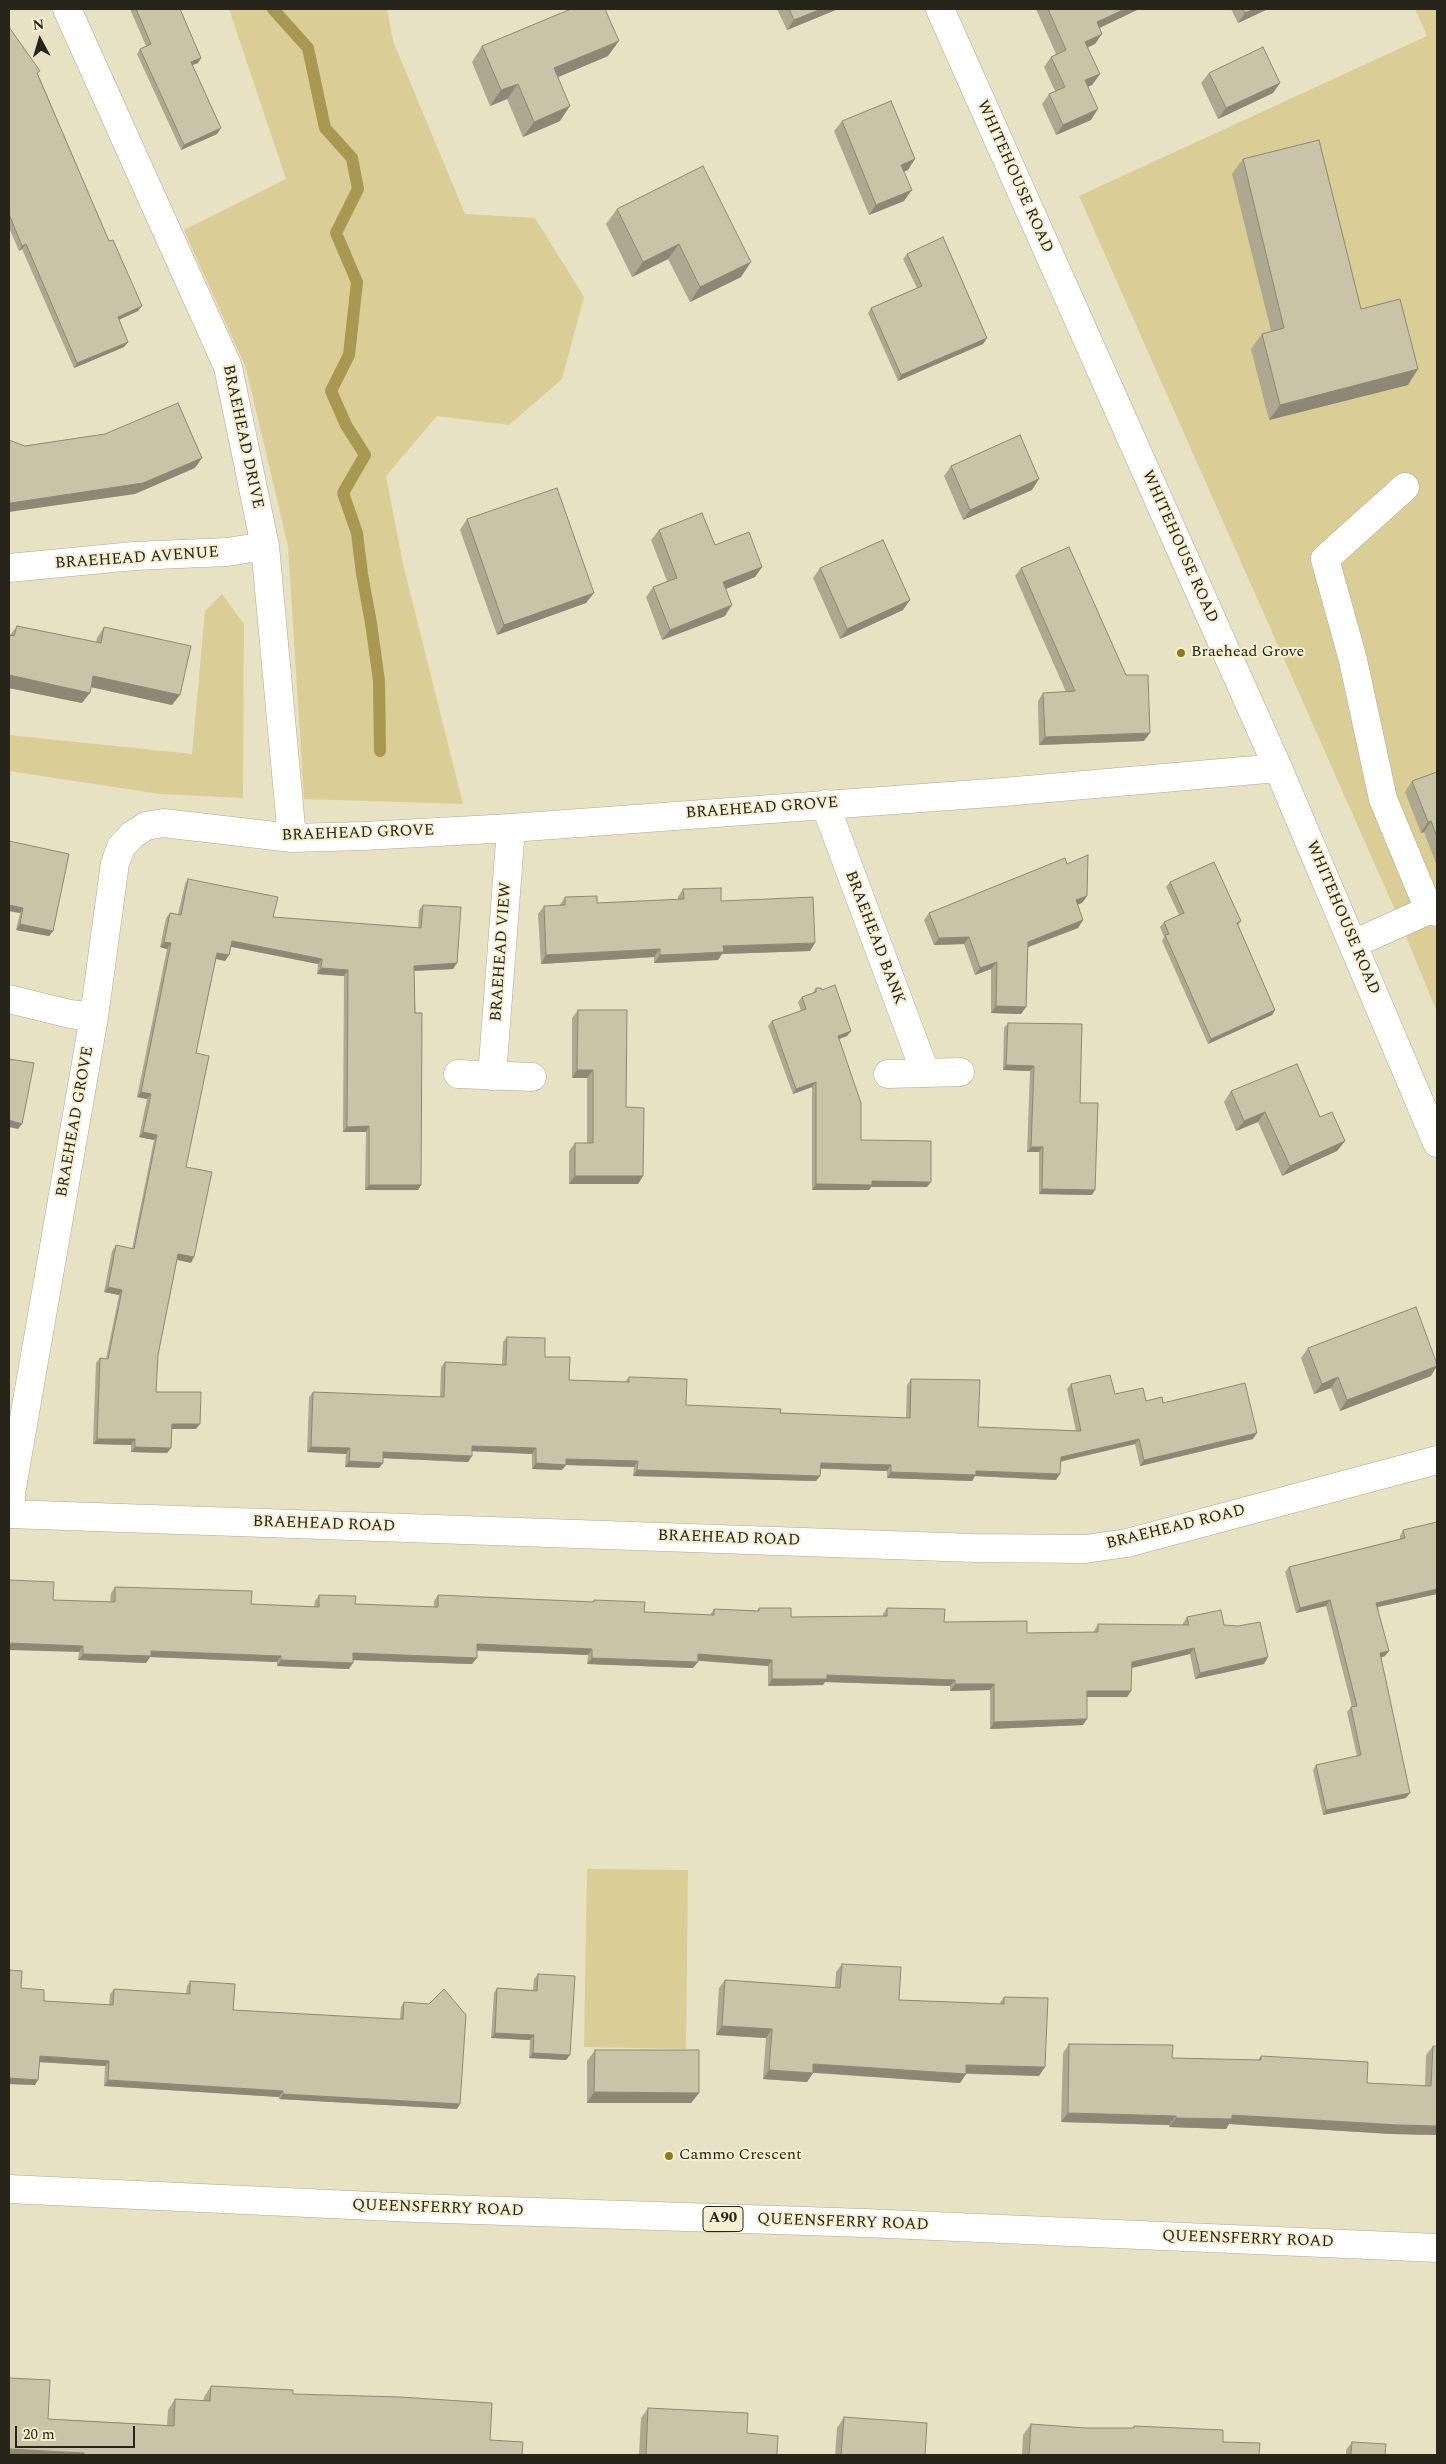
<!DOCTYPE html>
<style>
body{margin:0}
#map{position:relative;width:1446px;height:2464px;overflow:hidden;background:#e8e2c5;font-family:Spectral,serif}
canvas{display:block}
.frame{position:absolute;inset:0;border:10px solid #27251a;pointer-events:none}
.north{position:absolute;left:15px;top:15px;width:50px;height:50px;-webkit-text-stroke:4px #f5efd2;paint-order:stroke;rotate:354deg;font-size:14px;font-weight:700;line-height:20px;text-align:center;color:#27251a}
.north::after{content:'';display:block;margin:auto;width:18px;height:22px;background:#27251a;clip-path:polygon(50% 0,100% 100%,50% 72%,0 100%)}
.scale{position:absolute;left:15px;top:2426px;width:120px;height:22px;box-sizing:border-box;border:2px solid #27251a;border-top:0;padding-left:6px;font-size:15px;line-height:18px;white-space:nowrap;color:#27251a;-webkit-text-stroke:4px #f5efd2;paint-order:stroke}
</style>
<div id="map">
<canvas width="1446" height="2464"></canvas>
<div class="frame"></div>
<div class="north">N</div>
<div class="scale">20 m</div>
</div>
<script>
const ctx = document.querySelector('canvas').getContext('2d');
ctx.lineJoin = 'round';
function fillPath(path, color) {
  ctx.fillStyle = color;
  ctx.fill(path, 'evenodd');
}
function shape(rows) {
  const path = new Path2D();
  for (const r of rows) {
    path.moveTo(r[0], r[1]);
    for (let i = 2; i < r.length; i += 2) path.lineTo(r[i], r[i + 1]);
  }
  return path;
}
function strokePath(path, color, width, dash) {
  ctx.strokeStyle = color;
  ctx.lineWidth = width;
  ctx.lineCap = dash ? 'butt' : 'round';
  ctx.setLineDash(dash || []);
  ctx.stroke(path);
}
function label(font, color, halo, rows, align = 'center') {
  ctx.font = font + ' Spectral,serif';
  ctx.lineWidth = 4;
  ctx.setLineDash([]);
  ctx.textBaseline = 'middle';
  ctx.strokeStyle = halo;
  ctx.fillStyle = color;
  for (const [text, x, y, turn = 0] of rows) {
    ctx.save();
    ctx.translate(x, y);
    ctx.rotate((+turn || 0) * Math.PI / 180);
    ctx.textAlign = isNaN(turn) ? turn : align;
    if (halo) ctx.strokeText(text, 0, 0);
    ctx.fillText(text, 0, 0);
    ctx.restore();
  }
}
const green = shape([
 [229,9,387,9,393,41,465,214,535,218,584,297,562,379,509,425,437,416,386,476,403,564,463,804,304,799,288,546,246,368,184,230,286,179],
 [1415,9,1437,9,1437,1012,1395,910,1079,196,1427,36],
 [222,594,244,624,243,798,160,794,9,771,9,735,192,754,205,611],
 [587,1869,688,1870,686,2049,584,2047]
]);
const stream = shape([
 [273,9,308,48,325,128,352,158,358,189,336,233,357,282,349,355,331,391,346,425,365,455,343,493,357,533,362,574,371,623,379,681,380,751]
]);
const minor = shape([
 [67,9,228,367,265,546,292,838],
 [940,9,1278,768,1437,1143],
 [1405,487,1325,559,1353,660,1383,799,1429,910,1437,912],
 [9,568,134,556,227,552,265,546],
 [825,804,925,1072],
 [1353,944,1429,910],
 [9,999,70,1014,94,1017],
 [458,1074,532,1077],
 [888,1074,960,1072],
 [492,1076,511,828],
 [9,1514,974,1548,1085,1549,1127,1543,1437,1460],
 [11,1514,11,1493,94,1017,115,863,121,847,132,835,146,826,163,823,292,838,364,836,511,828,1004,792,1278,768]
]);
const major = shape([
 [9,2189,415,2208,865,2223,1437,2248]
]);
const wall = shape([
 [130,9,180,9,201,58,198,63,192,65,217,134,181,150,137,54,140,49,146,46],
 [777,9,838,9,787,30],
 [1036,9,1139,9,1099,28,1095,44,1087,48,1100,74,1092,85,1088,87,1091,120,1056,135,1042,104,1049,94,1055,91,1044,67,1051,57,1056,54],
 [1231,9,1268,9,1238,23],
 [9,27,38,74,138,311,119,320,128,342,124,347,74,368,22,249,19,251,9,228],
 [482,46,608,56,558,77,560,121,523,137,507,99,490,106,472,62],
 [1209,73,1280,83,1273,93,1218,119,1201,83],
 [842,121,908,170,904,171,904,201,869,215,834,131],
 [1243,159,1361,309,1408,385,1269,420,1251,349,1262,334,1271,331,1232,174],
 [617,209,741,277,690,302,668,259,632,277,606,224],
 [907,254,987,338,983,344,898,381,868,313,871,308,917,288,903,259],
 [951,466,1032,490,963,520,944,476],
 [467,519,586,603,497,635,460,530],
 [659,530,715,545,762,567,755,577,726,589,725,616,662,640,646,597,653,587,667,581,651,540],
 [820,568,903,610,840,639,813,578],
 [1021,568,1144,741,1039,745,1038,701,1043,693,1066,692,1015,576],
 [17,626,96,642,97,638,104,627,172,705,91,687,82,703,9,688,9,635,10,635],
 [1437,772,1437,866,1424,832,1421,833,1405,792,1412,781],
 [9,841,53,931,49,936,16,930,20,913,9,911],
 [1067,864,1087,896,1082,903,1077,905,1083,920,1078,928,1028,947,1026,1007,1021,1014,991,1013,991,969,975,975,964,944,934,945,924,920,929,913],
 [188,879,273,917,418,928,419,910,423,905,457,963,453,969,414,971,421,1185,418,1190,365,1190,366,1132,343,1132,344,976,317,974,318,964,231,947,229,955,225,961,216,959,196,1053,186,1167,191,1263,177,1260,158,1355,156,1392,196,1429,172,1429,171,1448,167,1453,131,1452,131,1445,93,1444,96,1363,100,1358,106,1359,119,1295,104,1292,112,1251,116,1245,132,1249,154,1140,139,1137,147,1099,137,1097,167,949,160,947,166,918,170,913,178,914,185,884],
 [1170,882,1241,921,1238,926,1275,1010,1272,1015,1208,1044,1162,941,1164,937,1160,927,1164,922,1179,915,1166,887],
 [683,889,721,901,810,951,722,954,718,960,680,962,654,963,654,957,541,964,538,914,544,906,559,906,565,897,597,903,678,900,678,897],
 [816,988,822,990,851,1031,847,1036,839,1039,861,1140,927,1187,871,1187,869,1190,812,1190,812,1087,793,1094,768,1026,772,1021,801,1011,798,1002,802,997,813,993],
 [578,1010,626,1107,643,1176,638,1184,569,1184,569,1151,575,1143,587,1143,587,1078,572,1078,572,1018],
 [1008,1023,1080,1103,1092,1195,1039,1194,1039,1152,1027,1152,1030,1071,1003,1070,1004,1028],
 [1231,1091,1320,1117,1345,1141,1337,1151,1282,1176,1258,1122,1236,1131,1224,1102],
 [507,1337,545,1357,569,1380,625,1382,629,1377,686,1405,780,1413,906,1418,907,1385,911,1379,978,1427,1076,1431,1067,1389,1071,1384,1146,1401,1163,1403,1253,1439,1140,1466,1135,1444,1060,1462,1056,1480,975,1476,972,1481,887,1478,887,1471,821,1469,820,1476,816,1481,633,1476,634,1467,566,1465,562,1470,532,1469,532,1454,472,1451,472,1456,468,1462,383,1458,383,1463,379,1468,345,1467,346,1454,307,1452,309,1397,313,1392,440,1397,441,1367,445,1362,502,1364,503,1342],
 [1308,1348,1431,1376,1340,1411,1331,1388,1314,1394,1301,1358],
 [1403,1530,1437,1594,1378,1607,1385,1656,1381,1657,1406,1798,1323,1815,1313,1770,1316,1765,1357,1756,1347,1712,1351,1707,1352,1707,1326,1606,1296,1613,1285,1572,1289,1567,1400,1539,1400,1536],
 [115,1587,251,1604,314,1607,315,1601,319,1595,355,1604,434,1607,434,1601,438,1595,593,1602,594,1600,644,1612,710,1615,714,1609,757,1611,759,1608,791,1617,883,1616,883,1614,887,1608,944,1622,1027,1633,1094,1632,1094,1631,1098,1624,1183,1625,1183,1623,1187,1617,1224,1625,1264,1664,1195,1679,1190,1654,1132,1668,1131,1691,1127,1697,1087,1697,1083,1725,990,1729,990,1690,950,1691,950,1686,825,1682,823,1685,768,1686,768,1666,698,1661,693,1668,587,1664,588,1655,477,1651,472,1664,353,1660,349,1669,277,1666,277,1662,150,1657,146,1663,78,1660,79,1652,53,1600,110,1602,111,1593],
 [842,1964,899,2000,999,2004,1004,1997,1039,2076,966,2074,960,2083,813,2073,807,2082,763,2079,766,2038,716,2035,719,1988,725,1980,835,1988,836,1972],
 [9,1970,21,1988,44,2001,109,2005,110,1994,114,1989,186,1994,187,1986,190,1981,233,2010,395,2019,400,2019,401,2007,404,2002,457,2109,313,2101,279,2099,279,2097,104,2086,105,2066,40,2062,35,2085,9,2084],
 [538,1974,566,2060,529,2058,530,2040,491,2038,494,1993,497,1988,533,1990,534,1979],
 [1069,2044,1172,2058,1258,2060,1261,2056,1367,2083,1425,2086,1426,2055,1433,2046,1437,2046,1437,2135,1392,2134,1229,2124,1226,2129,1169,2127,1169,2125,1061,2122,1063,2053],
 [595,2050,699,2093,691,2103,587,2103,587,2061],
 [211,2386,293,2394,490,2440,522,2455,9,2455,48,2419,167,2425,168,2410,175,2399,203,2401,204,2397],
 [648,2408,747,2433,777,2455,639,2455,641,2418],
 [844,2417,925,2455,835,2455,837,2428],
 [1031,2424,1086,2428,1133,2428,1134,2426,1223,2442,1259,2455,1022,2455,1023,2435],
 [1352,2442,1385,2455,1346,2455,1346,2450]
]);
const shadedWall = shape([
 [821,9,838,9,787,30,794,20],
 [1125,9,1139,9,1089,33,1097,22],
 [1254,9,1268,9,1238,23,1245,13],
 [1102,34,1095,44,1077,52,1085,42],
 [619,41,608,56,544,83,554,68],
 [201,58,198,63,187,67,191,62],
 [1100,74,1092,85,1078,91,1085,80],
 [1280,83,1273,93,1218,119,1226,108],
 [518,84,507,99,490,106,501,90],
 [570,106,560,121,523,137,534,122],
 [1098,109,1091,120,1056,135,1063,125],
 [221,128,217,134,181,150,184,145],
 [915,159,908,170,894,176,901,165],
 [912,190,904,201,869,215,876,205],
 [26,244,22,249,19,251,22,246],
 [679,244,668,259,632,277,643,262],
 [751,262,741,277,690,302,700,287],
 [142,306,138,311,114,322,118,317],
 [987,338,983,344,898,381,901,375],
 [128,342,124,347,74,368,77,363],
 [1418,369,1408,385,1269,420,1280,405],
 [202,458,195,468,135,494,9,512,9,502],
 [1039,479,1032,490,963,520,970,510],
 [762,567,755,577,716,593,723,582],
 [594,593,586,603,497,635,504,625],
 [910,600,903,610,840,639,847,629],
 [732,605,725,616,662,640,670,630],
 [9,675,90,693,82,703,9,688],
 [93,676,180,695,172,705,86,686],
 [1150,733,1144,741,1039,745,1045,737],
 [1431,821,1424,832,1421,833,1428,822],
 [1087,896,1082,903,1070,907,1076,900],
 [9,905,23,908,20,913,9,911],
 [1083,920,1078,928,1023,949,1028,942],
 [20,924,53,931,49,936,16,930],
 [969,937,964,944,934,945,939,938],
 [232,941,322,959,318,964,228,946],
 [164,942,171,943,167,949,160,947],
 [815,943,810,951,722,954,718,960,654,963,660,955,723,946],
 [660,949,654,957,541,964,546,955],
 [217,953,229,955,225,961,213,958],
 [997,962,991,969,975,975,980,968],
 [457,963,453,969,410,971,414,966],
 [321,968,348,970,344,976,317,974],
 [996,1006,1026,1007,1021,1014,991,1013],
 [1275,1010,1272,1015,1208,1044,1211,1039],
 [851,1031,847,1036,834,1041,838,1036],
 [1006,1065,1034,1066,1030,1071,1003,1070],
 [577,1070,593,1070,587,1078,572,1078],
 [816,1082,812,1087,793,1094,796,1089],
 [141,1092,151,1094,147,1099,137,1097],
 [1265,1112,1258,1122,1236,1131,1244,1121],
 [9,1120,22,1124,18,1129,9,1127],
 [369,1126,366,1132,343,1132,347,1127],
 [143,1132,157,1135,154,1140,139,1137],
 [1345,1141,1337,1151,1282,1176,1290,1166],
 [1031,1147,1043,1147,1039,1152,1027,1152],
 [575,1176,643,1176,638,1184,569,1184],
 [872,1181,931,1182,927,1187,871,1187,869,1190,812,1190,816,1184],
 [369,1185,421,1185,418,1190,365,1190],
 [1042,1189,1095,1190,1092,1195,1039,1194],
 [178,1254,194,1257,191,1263,175,1259],
 [108,1287,122,1290,119,1295,104,1292],
 [1437,1366,1431,1376,1340,1411,1347,1400],
 [1338,1377,1331,1388,1314,1394,1322,1384],
 [172,1424,200,1424,196,1429,168,1429],
 [1257,1433,1253,1439,1140,1466,1144,1460],
 [97,1439,135,1439,131,1445,93,1444],
 [1139,1439,1135,1444,1057,1462,1061,1457],
 [472,1446,536,1448,532,1454,468,1451],
 [135,1447,171,1448,167,1453,131,1452],
 [311,1447,350,1448,346,1454,307,1452],
 [383,1452,472,1456,468,1462,379,1458],
 [566,1459,638,1461,634,1467,566,1465,562,1470,532,1469,536,1463],
 [349,1461,383,1463,379,1468,345,1467],
 [821,1463,891,1465,887,1471,817,1468],
 [637,1470,820,1476,816,1481,633,1476],
 [976,1471,1060,1474,1056,1480,975,1476,972,1481,887,1478,891,1472],
 [1437,1589,1437,1594,1373,1608,1376,1603],
 [1330,1600,1326,1606,1296,1613,1300,1608],
 [9,1643,83,1646,79,1652,9,1650],
 [477,1644,592,1649,588,1655,473,1650],
 [1194,1648,1190,1654,1127,1669,1132,1662],
 [151,1651,281,1656,277,1662,150,1657,146,1663,78,1660,83,1654],
 [1389,1651,1385,1656,1376,1659,1380,1653],
 [353,1653,477,1658,472,1664,349,1660],
 [698,1654,772,1660,768,1666,694,1660],
 [1268,1657,1264,1664,1195,1679,1200,1673],
 [592,1658,698,1662,693,1668,587,1664],
 [281,1660,353,1663,349,1669,277,1666],
 [827,1675,955,1680,950,1686,825,1682,823,1685,768,1686,772,1679],
 [955,1684,994,1684,990,1690,950,1691],
 [1087,1691,1131,1691,1127,1697,1082,1697],
 [1087,1719,1083,1725,990,1729,994,1722],
 [1410,1793,1406,1798,1323,1815,1326,1810],
 [722,2026,772,2029,766,2038,716,2035],
 [495,2033,534,2035,530,2040,491,2038],
 [533,2053,570,2055,566,2060,529,2058],
 [40,2056,109,2061,105,2066,36,2062],
 [813,2064,966,2074,960,2083,807,2072],
 [966,2065,1045,2067,1039,2076,960,2073],
 [769,2070,813,2073,807,2082,763,2079],
 [9,2078,38,2080,35,2085,9,2084],
 [108,2080,283,2091,279,2097,104,2086],
 [594,2092,699,2093,691,2103,587,2103],
 [283,2094,460,2104,457,2109,279,2099],
 [1068,2113,1176,2116,1169,2125,1061,2122],
 [1232,2115,1437,2126,1437,2135,1392,2134,1229,2124,1226,2129,1169,2127,1176,2118],
 [9,2449,84,2453,83,2455,9,2455]
]);
const building = shape([
 [136,9,180,9,201,58,191,62,221,128,184,145,140,49,151,44,136,9],
 [571,9,605,9,619,41,554,68,570,106,534,122,518,84,501,90,482,46,571,9],
 [789,9,821,9,794,20,789,9],
 [1048,9,1125,9,1097,22,1102,34,1085,42,1100,74,1085,80,1098,109,1063,125,1049,94,1065,87,1051,57,1066,50,1048,9],
 [1243,9,1254,9,1245,13,1243,9],
 [9,27,40,71,37,73,109,241,113,240,142,306,118,317,128,342,77,363,26,244,22,246,9,214,9,27],
 [1263,47,1280,83,1226,108,1209,73,1263,47],
 [891,101,915,159,901,165,912,190,876,205,842,121,891,101],
 [1319,140,1361,309,1400,299,1418,369,1280,405,1262,334,1284,328,1243,159,1319,140],
 [703,166,751,262,700,287,679,244,643,262,617,209,703,166],
 [943,237,987,338,901,375,871,308,922,286,907,254,943,237],
 [178,403,202,458,143,483,11,503,9,502,9,440,25,446,105,434,178,403],
 [1020,435,1039,479,970,510,951,466,1020,435],
 [557,488,594,593,504,625,467,519,557,488],
 [702,513,715,545,749,532,762,567,723,582,732,605,670,630,653,587,677,578,659,530,702,513],
 [883,540,910,600,847,629,820,568,883,540],
 [1069,547,1126,675,1148,675,1150,733,1045,737,1043,693,1075,691,1021,568,1069,547],
 [17,626,101,643,104,627,191,646,180,695,93,676,90,693,9,675,9,635,14,636,17,626],
 [1437,772,1437,837,1431,821,1428,822,1412,781,1437,772],
 [9,841,69,854,53,931,20,924,23,908,9,905,9,841],
 [1088,855,1087,896,1076,900,1083,920,1028,942,1026,1007,996,1006,997,962,980,968,969,937,939,938,929,913,1065,858,1067,864,1088,855],
 [1214,862,1241,921,1237,923,1275,1010,1211,1039,1165,935,1169,934,1164,922,1184,913,1170,882,1214,862],
 [188,879,278,897,273,917,421,928,423,905,461,907,457,963,414,966,415,1013,422,1013,421,1185,369,1185,369,1126,347,1127,348,970,321,968,322,959,232,941,229,955,217,953,196,1053,209,1056,186,1167,212,1172,194,1257,178,1254,158,1355,156,1392,201,1392,200,1424,172,1424,171,1448,135,1447,135,1439,97,1439,100,1358,108,1359,122,1290,108,1287,116,1245,134,1249,157,1135,143,1132,151,1094,141,1092,171,943,164,942,170,913,181,915,188,879],
 [721,888,721,901,813,897,815,943,723,946,724,952,686,954,660,955,660,949,546,955,544,906,565,905,565,897,597,896,597,903,684,899,683,889,721,888],
 [835,985,851,1031,838,1036,861,1103,861,1140,931,1141,931,1182,872,1181,872,1185,816,1184,816,1082,796,1089,772,1021,806,1009,802,997,816,992,816,988,821,988,822,990,835,985],
 [578,1010,627,1010,626,1107,644,1108,643,1176,575,1176,575,1143,593,1143,593,1070,577,1070,578,1010],
 [1008,1023,1082,1024,1080,1103,1098,1103,1095,1190,1042,1189,1043,1147,1031,1147,1034,1066,1006,1065,1008,1023],
 [9,1059,34,1063,22,1124,9,1120,9,1059],
 [1297,1064,1320,1117,1332,1112,1345,1141,1290,1166,1265,1112,1244,1121,1231,1091,1297,1064],
 [1416,1307,1437,1364,1437,1366,1347,1400,1338,1377,1322,1384,1308,1348,1416,1307],
 [507,1337,545,1338,545,1357,570,1357,569,1380,629,1382,629,1377,687,1379,686,1405,781,1409,780,1413,910,1418,911,1379,980,1380,978,1427,1081,1431,1071,1384,1110,1375,1115,1394,1143,1388,1146,1401,1162,1397,1163,1403,1245,1383,1257,1433,1144,1460,1139,1439,1061,1457,1060,1474,976,1471,976,1475,891,1472,891,1465,821,1463,820,1476,637,1470,638,1461,566,1459,566,1465,536,1463,536,1448,472,1446,472,1456,383,1452,383,1463,349,1461,350,1448,311,1447,313,1392,444,1397,445,1362,506,1365,507,1337],
 [1437,1522,1437,1589,1376,1603,1389,1651,1380,1653,1410,1793,1326,1810,1316,1765,1361,1755,1351,1707,1357,1706,1330,1600,1300,1608,1289,1567,1405,1538,1403,1530,1437,1522],
 [9,1580,54,1582,53,1600,115,1602,115,1587,252,1591,251,1604,319,1607,319,1595,356,1596,355,1604,438,1607,438,1595,594,1602,594,1600,645,1602,644,1612,714,1615,714,1609,759,1611,759,1608,791,1608,791,1617,887,1616,887,1608,945,1609,944,1622,1027,1621,1027,1633,1098,1632,1098,1624,1189,1625,1187,1617,1221,1610,1224,1625,1238,1626,1260,1622,1268,1657,1200,1673,1194,1648,1132,1662,1131,1691,1087,1691,1087,1719,994,1722,994,1684,955,1684,955,1680,827,1675,827,1679,772,1679,772,1660,698,1654,698,1662,592,1658,592,1649,477,1644,477,1658,353,1653,353,1663,281,1660,281,1656,151,1651,151,1656,83,1654,83,1646,9,1643,9,1580],
 [842,1964,901,1967,899,2000,1004,2004,1004,1997,1048,1998,1045,2067,966,2065,966,2074,813,2064,813,2073,769,2070,772,2029,722,2026,725,1980,840,1988,842,1964],
 [9,1970,22,1971,21,1988,44,1990,44,2001,113,2005,114,1989,190,1994,190,1981,235,1984,233,2010,395,2019,403,2019,404,2002,429,2004,444,1989,466,2015,460,2104,317,2096,283,2094,283,2091,108,2080,109,2061,40,2056,38,2080,9,2078,9,1970],
 [538,1974,575,1976,570,2055,533,2053,534,2035,495,2033,497,1988,537,1991,538,1974],
 [1069,2044,1173,2045,1172,2058,1261,2060,1261,2056,1368,2062,1367,2083,1431,2086,1433,2046,1437,2046,1437,2126,1398,2125,1232,2115,1232,2119,1176,2118,1176,2116,1068,2113,1069,2044],
 [595,2050,699,2050,699,2093,594,2092,595,2050],
 [9,2378,50,2380,48,2419,174,2426,175,2399,210,2401,211,2386,293,2390,293,2394,400,2397,492,2403,490,2440,523,2442,522,2455,84,2455,84,2453,9,2449,9,2378],
 [648,2408,748,2413,747,2433,778,2436,777,2455,646,2455,648,2408],
 [844,2417,927,2423,925,2455,841,2455,844,2417],
 [1031,2424,1086,2428,1134,2428,1134,2426,1223,2430,1223,2442,1260,2443,1259,2455,1029,2455,1031,2424],
 [1352,2442,1386,2444,1385,2455,1351,2455,1352,2442]
]);
const markers = [
 [1181,653,5,"#8c7a1f"],
 [669,2156,5,"#8c7a1f"]
];
const shields = [
 [723,2219,40]
];
const shieldNames = [
 ["A90",723,2219]
];
const streetNames = [
 ["WHITEHOUSE ROAD",1014,177,66],
 ["BRAEHEAD DRIVE",242,437,78],
 ["WHITEHOUSE ROAD",1179,547,66],
 ["BRAEHEAD AVENUE",137,559,-4],
 ["BRAEHEAD GROVE",762,809,-4],
 ["BRAEHEAD GROVE",358,834,-2],
 ["WHITEHOUSE ROAD",1342,918,67],
 ["BRAEHEAD BANK",874,938,69],
 ["BRAEHEAD VIEW",502,952,-86],
 ["BRAEHEAD GROVE",76,1122,-80],
 ["BRAEHEAD ROAD",324,1525,2],
 ["BRAEHEAD ROAD",1176,1528,-14],
 ["BRAEHEAD ROAD",729,1539,2],
 ["QUEENSFERRY ROAD",438,2209,2],
 ["QUEENSFERRY ROAD",843,2223,2],
 ["QUEENSFERRY ROAD",1248,2240,2]
];
const poiNames = [
 ["Braehead Grove",1191,653],
 ["Cammo Crescent",679,2156]
];
fillPath(green, '#dacd95');
strokePath(stream, '#a89851', 12);
strokePath(minor, '#ada78c', 29);
strokePath(major, '#ada78c', 29);
strokePath(minor, '#fff', 28);
strokePath(major, '#fff', 28);
fillPath(wall, '#ada890');
fillPath(shadedWall, '#8d8875');
fillPath(building, '#c9c3a7');
strokePath(building, '#8d8875', 1);
for (const [x, y, r, color] of markers) {
  const dot = new Path2D();
  dot.arc(x, y, r, 0, 2 * Math.PI);
  ctx.fillStyle = color;
  ctx.fill(dot);
  strokePath(dot, '#f5efd2', 2);
}
for (const [x, y, w] of shields) {
  const box = new Path2D();
  box.roundRect(x - w / 2, y - 12.5, w, 25, 4);
  ctx.fillStyle = '#f5efd2';
  ctx.fill(box);
  strokePath(box, '#27251a', 1);
}
label('bold 15px', '#27251a', null, shieldNames);
label('16px', '#27251a', '#f5efd2', streetNames);
label('16px', '#27251a', '#f5efd2', poiNames, 'left');
</script>
